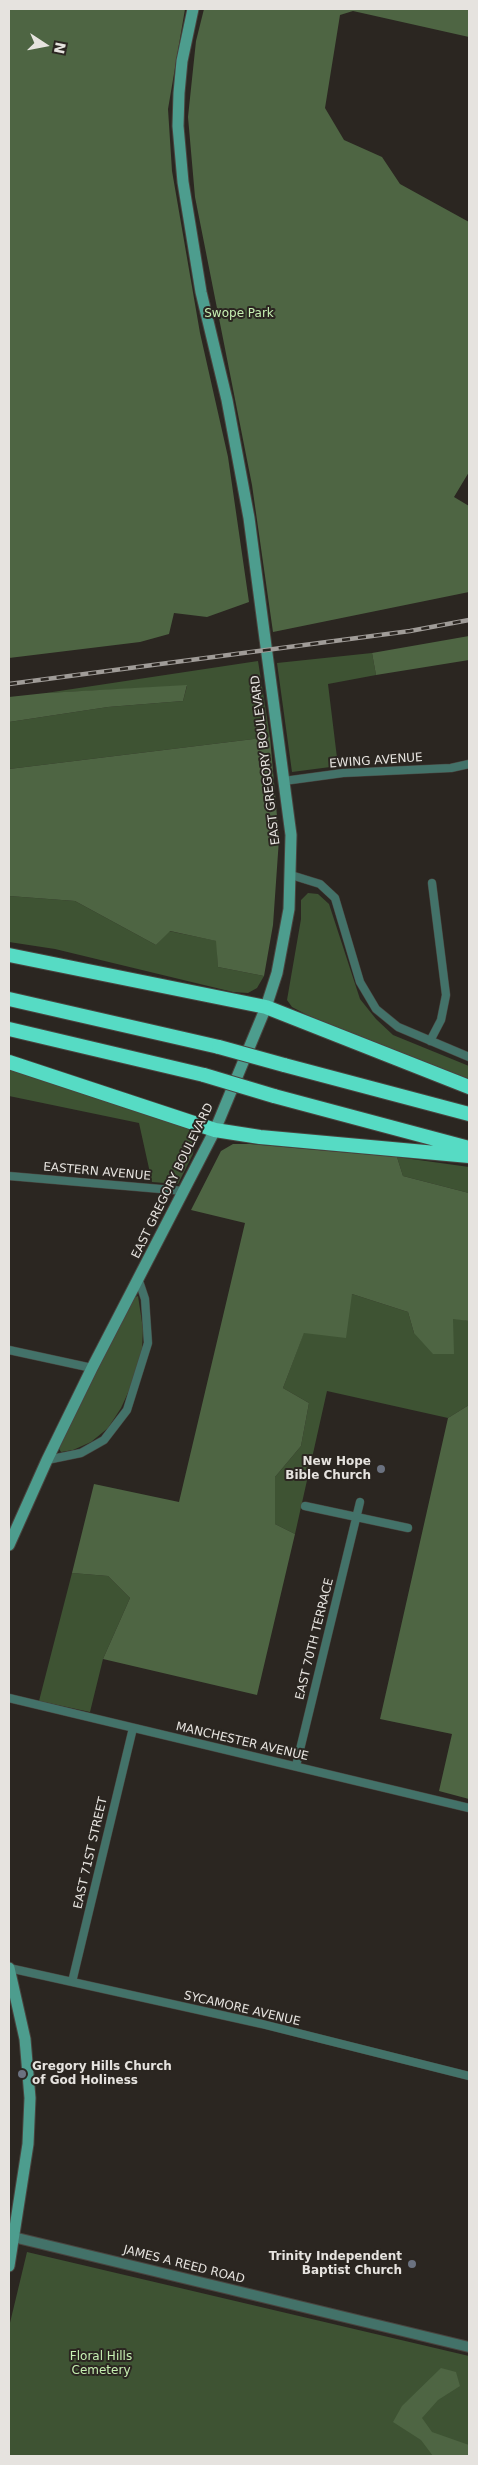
<!DOCTYPE html>
<style>
body{margin:0}
#map{position:relative;width:478px;height:2465px;overflow:hidden;background:#2b2621;font-family:"DejaVu Sans",sans-serif}
canvas{display:block}
.frame{position:absolute;inset:0;border:10px solid #e6e3df;pointer-events:none}
.north{position:absolute;left:20px;top:20px;width:50px;height:50px;-webkit-text-stroke:4px #2b2621;paint-order:stroke;rotate:101deg;font-size:14px;font-weight:700;line-height:20px;text-align:center;color:#e6e3df}
.north::after{content:'';display:block;margin:auto;width:18px;height:22px;background:#e6e3df;clip-path:polygon(50% 0,100% 100%,50% 72%,0 100%)}
</style>
<div id="map">
<canvas width="478" height="2465"></canvas>
<div class="frame"></div>
<div class="north">N</div>
</div>
<script>
const ctx = document.querySelector('canvas').getContext('2d');
ctx.lineJoin = 'round';
function fillPath(path, color) {
  ctx.fillStyle = color;
  ctx.fill(path, 'evenodd');
}
function shape(rows) {
  const path = new Path2D();
  for (const r of rows) {
    path.moveTo(r[0], r[1]);
    for (let i = 2; i < r.length; i += 2) path.lineTo(r[i], r[i + 1]);
  }
  return path;
}
function strokePath(path, color, width, dash) {
  ctx.strokeStyle = color;
  ctx.lineWidth = width;
  ctx.lineCap = dash ? 'butt' : 'round';
  ctx.setLineDash(dash || []);
  ctx.stroke(path);
}
function label(font, color, halo, rows, align = 'center') {
  ctx.font = font + ' "DejaVu Sans",sans-serif';
  ctx.lineWidth = 4;
  ctx.setLineDash([]);
  ctx.textBaseline = 'middle';
  ctx.strokeStyle = halo;
  ctx.fillStyle = color;
  for (const [text, x, y, turn = 0] of rows) {
    ctx.save();
    ctx.translate(x, y);
    ctx.rotate((+turn || 0) * Math.PI / 180);
    ctx.textAlign = isNaN(turn) ? turn : align;
    if (halo) ctx.strokeText(text, 0, 0);
    ctx.fillText(text, 0, 0);
    ctx.restore();
  }
}
const green = shape([
 [372,653,376,675,328,684,338,766,292,772,277,663],
 [258,661,270,737,9,769,9,722,108,707,183,701,187,686,46,693],
 [308,893,318,894,329,904,360,999,376,1019,393,1035,469,1066,469,1079,309,1016,292,1007,287,1000,301,919,301,900],
 [9,896,75,901,156,945,169,931,217,941,218,967,264,976,257,988,248,993,233,992,55,949,9,942],
 [9,1069,188,1128,194,1140,193,1154,178,1184,152,1182,139,1123,9,1096],
 [397,1157,469,1167,469,1193,403,1176],
 [352,1294,408,1312,414,1333,453,1318,469,1321,469,1405,448,1418,327,1391,295,1534,275,1524,275,1477,301,1446,309,1403,283,1388,304,1332],
 [138,1296,143,1329,142,1349,132,1384,121,1408,108,1428,91,1442,73,1450,61,1452,58,1447,133,1298],
 [72,1573,108,1576,130,1598,103,1659,90,1712,39,1701],
 [27,2252,469,2356,469,2456,9,2456,9,2327]
]);
const forest = shape([
 [9,9,185,9,168,109,172,171,200,333,228,457,249,602,207,617,174,613,169,634,140,642,9,658],
 [204,9,469,9,469,37,353,11,340,15,325,108,344,140,382,157,400,184,469,222,469,472,454,497,469,506,469,592,273,632,252,485,195,197,188,117,196,41],
 [469,636,469,660,376,675,372,653],
 [187,685,183,701,108,707,9,722,9,697,46,693],
 [270,737,279,839,273,925,264,976,218,967,216,941,170,931,156,945,75,901,9,896,9,769],
 [233,1144,250,1144,397,1157,403,1176,469,1193,469,1321,453,1319,454,1354,433,1354,414,1333,408,1312,352,1294,346,1338,304,1333,283,1388,309,1403,301,1446,275,1477,275,1524,295,1534,257,1695,103,1659,130,1598,108,1576,72,1573,94,1484,179,1502,245,1223,191,1210,221,1151],
 [469,1405,469,1799,439,1791,452,1734,380,1719,448,1418],
 [441,2368,456,2372,460,2386,438,2400,422,2418,432,2432,469,2445,469,2456,433,2456,421,2440,393,2422,402,2406]
]);
const minor = shape([
 [284,781,343,773,451,768,469,764],
 [291,875,320,884,335,898,360,982,376,1009,398,1027,469,1057],
 [430,1041,441,1020,446,995,432,883],
 [9,1176,184,1191],
 [9,1350,92,1368],
 [47,1460,81,1453,104,1440,127,1410,148,1343,145,1299,139,1281],
 [305,1506,408,1528],
 [9,1698,469,1808],
 [296,1766,360,1502],
 [9,1968,262,2024,469,2076],
 [72,1982,133,1728]
]);
const tertiary = shape([
 [9,2236,469,2347]
]);
const secondary = shape([
 [9,1545,47,1460,92,1368,215,1130,266,1007,277,973,289,909,291,835,249,518,227,400,201,292,183,182,178,126,179,93,182,61,193,9],
 [9,1968,25,2039,30,2098,28,2144,9,2266]
]);
const motorway = shape([
 [9,955,266,1007,469,1087],
 [9,999,219,1047],
 [9,1029,204,1075],
 [9,1062,215,1130,260,1137,469,1156],
 [284,1065,469,1114],
 [274,1096,469,1148]
]);
const rail = shape([
 [9,684,410,631,469,620]
]);
const motorwayBridge = shape([
 [219,1047,284,1065],
 [204,1075,274,1096]
]);
const markers = [
 [381,1469,5,"#6b7280"],
 [22,2074,5,"#6b7280"],
 [412,2264,5,"#6b7280"]
];
const parkNames = [
 ["Swope Park",239,314],
 ["Floral Hills",101,2357],
 ["Cemetery",101,2371]
];
const streetNames = [
 ["EAST GREGORY BOULEVARD",266,760,-97],
 ["EWING AVENUE",376,761,-4],
 ["EASTERN AVENUE",97,1172,5],
 ["EAST GREGORY BOULEVARD",173,1181,-64],
 ["EAST 70TH TERRACE",315,1639,-76],
 ["MANCHESTER AVENUE",242,1742,13],
 ["EAST 71ST STREET",91,1853,-77],
 ["SYCAMORE AVENUE",242,2009,13],
 ["JAMES A REED ROAD",184,2265,14]
];
const poiNames = [
 ["New Hope",371,1462],
 ["Bible Church",371,1476],
 ["Gregory Hills Church",32,2067,"left"],
 ["of God Holiness",32,2081,"left"],
 ["Trinity Independent",402,2257],
 ["Baptist Church",402,2271]
];
fillPath(green, '#3e5333');
fillPath(forest, '#4e6543');
strokePath(minor, '#49443f', 9);
strokePath(tertiary, '#49443f', 12);
strokePath(secondary, '#49443f', 13);
strokePath(motorway, '#49443f', 16);
strokePath(minor, '#437269', 8);
strokePath(tertiary, '#437269', 10);
strokePath(secondary, '#4d9d8e', 11);
strokePath(motorway, '#56dbc4', 14);
strokePath(rail, '#a09c98', 4.5);
strokePath(rail, '#2b2621', 2.5, [8]);
strokePath(motorwayBridge, '#49443f', 16, []);
strokePath(motorwayBridge, '#56dbc4', 14);
for (const [x, y, r, color] of markers) {
  const dot = new Path2D();
  dot.arc(x, y, r, 0, 2 * Math.PI);
  ctx.fillStyle = color;
  ctx.fill(dot);
  strokePath(dot, '#2b2621', 2);
}
label('12px', '#c6efb2', '#2b2621', parkNames);
label('12px', '#e6e3df', '#2b2621', streetNames);
label('bold 12px', '#e6e3df', '#2b2621', poiNames, 'right');
</script>
